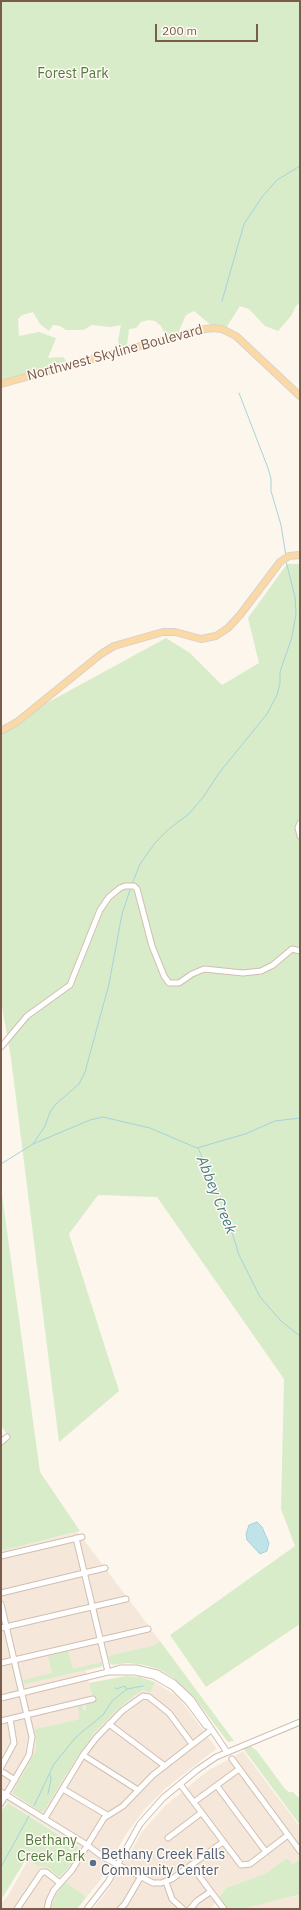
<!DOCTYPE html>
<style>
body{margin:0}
#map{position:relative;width:301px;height:1910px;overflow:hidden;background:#fdf6ec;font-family:"IBM Plex Sans",sans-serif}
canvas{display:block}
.frame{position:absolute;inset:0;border:2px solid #7a5c4d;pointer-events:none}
.scale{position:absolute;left:155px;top:24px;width:103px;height:18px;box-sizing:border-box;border:2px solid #7a5c4d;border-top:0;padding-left:5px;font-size:12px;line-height:14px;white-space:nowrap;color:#7a5c4d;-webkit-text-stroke:3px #fffaf3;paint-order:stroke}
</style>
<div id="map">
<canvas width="301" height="1910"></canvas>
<div class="frame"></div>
<div class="scale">200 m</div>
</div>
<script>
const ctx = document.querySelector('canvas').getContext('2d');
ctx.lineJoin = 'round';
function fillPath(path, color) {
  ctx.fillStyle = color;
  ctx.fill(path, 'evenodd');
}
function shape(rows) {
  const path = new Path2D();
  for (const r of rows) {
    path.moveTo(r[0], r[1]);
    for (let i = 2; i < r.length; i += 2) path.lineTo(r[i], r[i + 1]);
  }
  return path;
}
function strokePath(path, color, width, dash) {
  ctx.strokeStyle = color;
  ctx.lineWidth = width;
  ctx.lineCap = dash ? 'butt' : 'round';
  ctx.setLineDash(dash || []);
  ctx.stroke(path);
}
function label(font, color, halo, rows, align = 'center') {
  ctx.font = font + ' "IBM Plex Sans",sans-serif';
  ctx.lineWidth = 3;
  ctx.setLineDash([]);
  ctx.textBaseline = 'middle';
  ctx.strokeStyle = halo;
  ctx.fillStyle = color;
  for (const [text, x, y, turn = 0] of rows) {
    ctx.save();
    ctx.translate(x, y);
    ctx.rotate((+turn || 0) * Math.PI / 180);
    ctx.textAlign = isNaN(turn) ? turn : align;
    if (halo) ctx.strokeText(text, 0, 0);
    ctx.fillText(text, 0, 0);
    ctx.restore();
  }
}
const residential = shape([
 [78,1532,160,1641,155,1645,101,1658,102,1667,86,1671,93,1700,86,1705,87,1710,84,1711,83,1707,80,1719,35,1729,36,1742,35,1752,13,1795,41,1812,44,1811,76,1759,94,1733,116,1711,139,1692,144,1690,150,1692,155,1682,178,1697,215,1746,216,1749,166,1788,144,1810,125,1836,101,1879,77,1909,1,1909,1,1904,9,1894,28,1860,38,1866,45,1866,57,1877,59,1877,66,1870,80,1847,9,1803,6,1803,1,1811,1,1551],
 [243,1751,300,1827,300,1859,293,1864,287,1858,266,1873,226,1888,211,1909,93,1909,108,1890,142,1832,165,1806,206,1772],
 [300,1895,300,1909,241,1909,241,1908]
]);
const green = shape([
 [1,1,300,1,300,302,296,306,291,316,278,331,265,326,249,309,240,306,226,328,211,325,194,311,186,315,179,331,165,334,161,326,155,321,149,320,141,322,136,328,129,329,127,346,119,347,118,341,121,325,110,327,92,325,83,330,66,330,60,326,53,325,49,331,40,324,33,312,22,315,18,319,19,336,39,332,56,338,48,358,63,357,67,362,1,381],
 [287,564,300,564,300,1624,206,1687,170,1635,295,1546,281,1509,284,1379,157,1197,98,1195,69,1234,119,1391,59,1442,11,1058,1,1001,1,728,166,638,190,653,222,685,259,663,248,618],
 [1,1187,40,1472,80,1531,1,1551,1,1441,8,1436,1,1425],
 [160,1641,234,1741,228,1742,193,1696,172,1677,158,1669,144,1665,128,1663,112,1665,110,1663,108,1656,155,1645],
 [68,1651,73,1669,102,1662,102,1666,25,1684,23,1680,52,1673,48,1656],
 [126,1676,140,1677,155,1682,150,1693,144,1690,139,1692,116,1711,94,1733,76,1759,44,1811,41,1812,13,1794,13,1792,35,1752,36,1742,35,1729,80,1719,77,1704,82,1706,84,1711,86,1710,86,1703,93,1700,89,1683],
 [249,1745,257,1751,285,1789,289,1792,293,1792,300,1799,300,1825,245,1751,243,1747],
 [8,1803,80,1848,68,1868,59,1877,45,1866,38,1866,28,1860,28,1856,1,1900,1,1811],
 [287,1858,293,1864,300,1859,300,1900,298,1895,241,1909,228,1909,219,1898,226,1888,266,1873],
 [65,1882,86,1897,77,1909,50,1909,57,1893]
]);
const water = shape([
 [257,1522,262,1527,269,1543,267,1551,260,1554,247,1540,246,1534,249,1525,257,1522]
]);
const stream = shape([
 [222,301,244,224,262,197,277,180,300,166],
 [239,393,268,468,271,479,271,491,281,525,286,556],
 [132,884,140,864,155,843,170,828,189,814,204,796,219,773,267,714,277,695,280,683,280,672,292,637,296,614,295,597,286,561],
 [33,1144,45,1126,50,1112,56,1104,79,1084,85,1072,109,984,122,914,131,887],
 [198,1148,222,1200,239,1255,260,1297,281,1321,300,1336],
 [1,1164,33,1144,90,1120,103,1117,150,1128,197,1148,245,1134,275,1121,300,1118],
 [115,1688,117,1689,124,1686,126,1687,126,1689],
 [48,1794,51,1779,50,1774],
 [34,1806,54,1764,76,1737,103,1715,112,1701,127,1689,143,1686],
 [1,1867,29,1816]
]);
const minor = shape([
 [300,823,298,828,300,836],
 [1,1047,27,1016,70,985,100,910,109,897,120,888,125,886,134,886,137,889,152,946,164,976,169,983,179,983,192,974,204,969,243,973,261,971,273,965,292,949,300,951],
 [1,1442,7,1437],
 [76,1538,108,1672],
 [1,1556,82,1537],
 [1,1593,105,1568],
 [1,1604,32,1737,29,1755,1,1803],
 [1,1628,126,1599],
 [1,1663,148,1629],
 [108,1672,120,1668,136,1668,157,1673,174,1683,191,1699,227,1752],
 [1,1698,108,1672,135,1672,154,1676,173,1687,188,1702,206,1726,209,1727],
 [1,1721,93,1699],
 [109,1724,165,1766],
 [83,1755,138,1790],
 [232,1759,300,1851],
 [1,1767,14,1743,10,1719],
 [1,1771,15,1780],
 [180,1784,241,1865,250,1864,288,1835],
 [217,1786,266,1852],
 [63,1789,107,1815],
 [1,1792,87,1845,103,1857,153,1883,161,1883,172,1879,223,1842],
 [194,1802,239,1769],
 [45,1818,83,1755,96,1738,122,1711,143,1696,149,1697,169,1713,192,1744],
 [168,1838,201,1813],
 [191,1865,224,1909],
 [166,1882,172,1899,183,1909],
 [17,1909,42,1872,46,1872,60,1883],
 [47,1909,49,1900,54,1890,72,1870,104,1818,123,1806,153,1775,211,1730],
 [87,1909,108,1882,140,1824,163,1798,197,1770,216,1757,300,1722],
 [120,1909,125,1904,140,1878],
 [190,1909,197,1901,210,1892]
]);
const major = shape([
 [1,384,199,330,213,328,222,329,236,336,300,396],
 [1,731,17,722,101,654,114,646,163,632,175,632,201,639,216,636,228,628,240,615,280,562,289,556,300,555]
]);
const markers = [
 [93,1863,4,"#5c6f8a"]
];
const parkNames = [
 ["Forest Park",73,74],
 ["Bethany",51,1841],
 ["Creek Park",51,1857]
];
const streetNames = [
 ["Northwest Skyline Boulevard",115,353,-15]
];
const serviceNames = [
 ["Bethany Creek Falls",101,1855],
 ["Community Center",101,1871]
];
const waterNames = [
 ["Abbey Creek",216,1195,68]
];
fillPath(residential, '#f5e8da');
fillPath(green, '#d8ecc9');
fillPath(water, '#bfe3e8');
strokePath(water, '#a5d3da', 1);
strokePath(stream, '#a5d3da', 1);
strokePath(minor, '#d1beb0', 7);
strokePath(major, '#dad1cd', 8);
strokePath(minor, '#fff', 5);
strokePath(major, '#fbd9a5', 6);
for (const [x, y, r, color] of markers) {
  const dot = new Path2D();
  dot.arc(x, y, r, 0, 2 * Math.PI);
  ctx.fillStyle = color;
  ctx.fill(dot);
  strokePath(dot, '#fffaf3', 1.5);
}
label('14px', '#537a41', '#fffaf3', parkNames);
label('14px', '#7a5c4d', '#fffaf3', streetNames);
label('14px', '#4e5e75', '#fffaf3', serviceNames, 'left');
label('italic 15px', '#437c86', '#fffaf3', waterNames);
</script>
